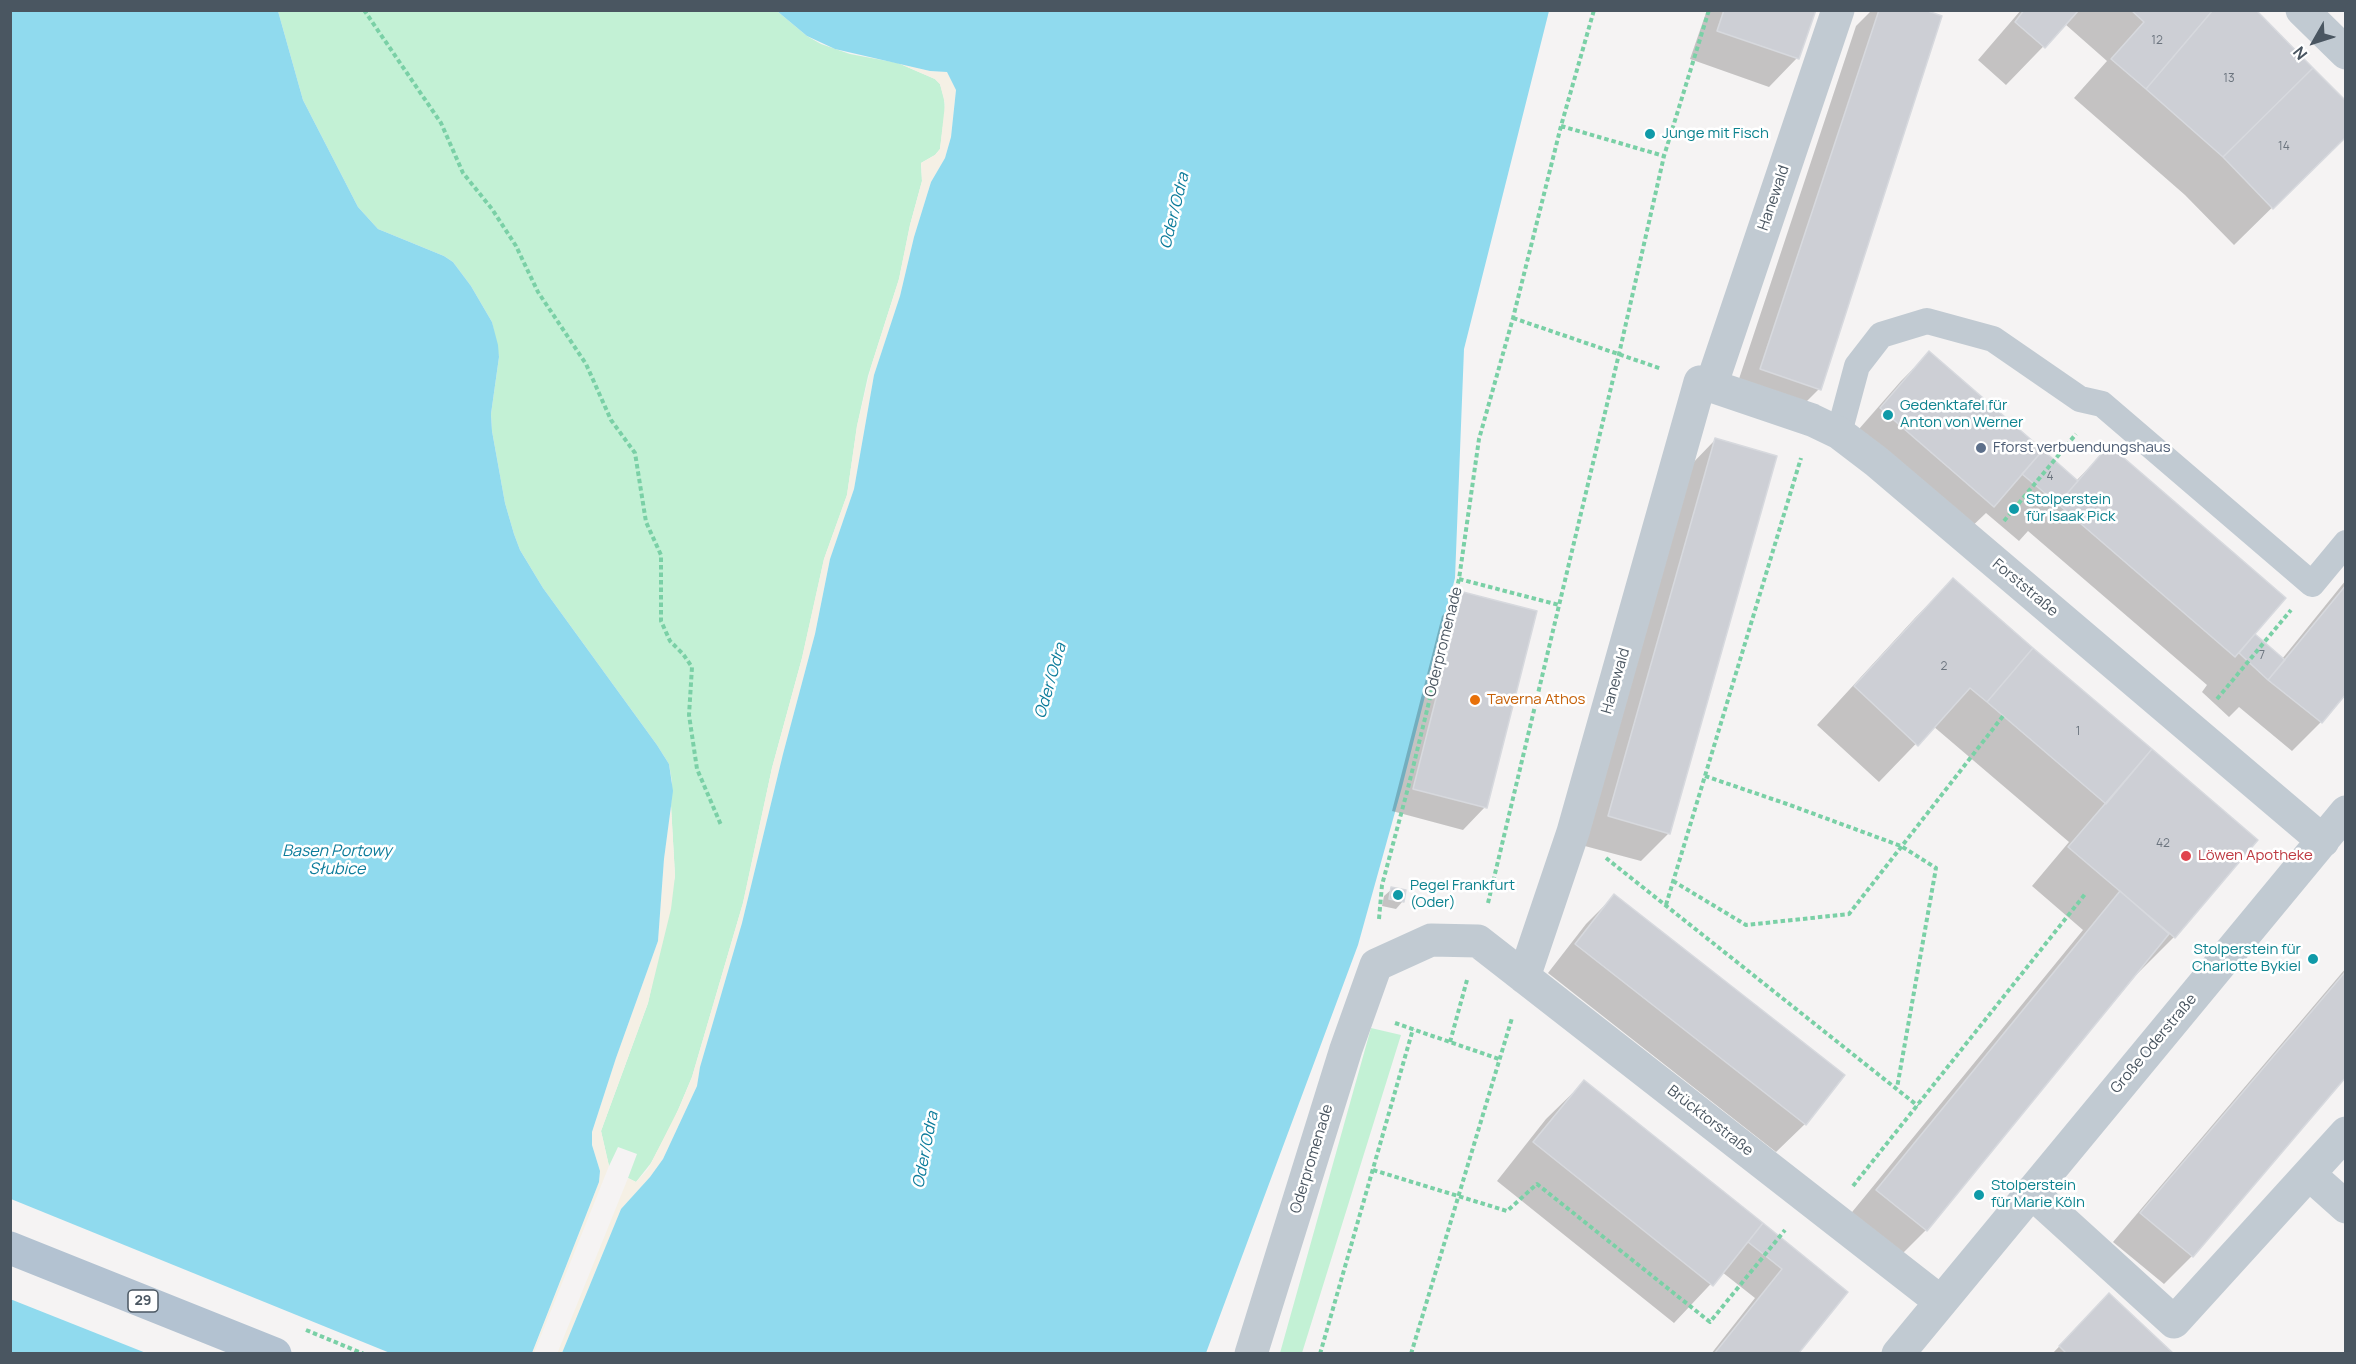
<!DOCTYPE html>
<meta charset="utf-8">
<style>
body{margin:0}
#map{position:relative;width:2356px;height:1364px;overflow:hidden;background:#f5f3f3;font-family:Manrope,sans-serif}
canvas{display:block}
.frame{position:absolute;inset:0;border:12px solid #4a5661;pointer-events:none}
.north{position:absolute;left:2284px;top:12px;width:60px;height:60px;-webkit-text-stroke:4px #fff;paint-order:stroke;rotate:231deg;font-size:16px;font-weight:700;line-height:24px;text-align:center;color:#4a5661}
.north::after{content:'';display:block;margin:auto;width:21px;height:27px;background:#4a5661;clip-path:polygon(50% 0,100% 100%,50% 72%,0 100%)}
</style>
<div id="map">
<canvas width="2356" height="1364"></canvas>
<div class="frame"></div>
<div class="north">N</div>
</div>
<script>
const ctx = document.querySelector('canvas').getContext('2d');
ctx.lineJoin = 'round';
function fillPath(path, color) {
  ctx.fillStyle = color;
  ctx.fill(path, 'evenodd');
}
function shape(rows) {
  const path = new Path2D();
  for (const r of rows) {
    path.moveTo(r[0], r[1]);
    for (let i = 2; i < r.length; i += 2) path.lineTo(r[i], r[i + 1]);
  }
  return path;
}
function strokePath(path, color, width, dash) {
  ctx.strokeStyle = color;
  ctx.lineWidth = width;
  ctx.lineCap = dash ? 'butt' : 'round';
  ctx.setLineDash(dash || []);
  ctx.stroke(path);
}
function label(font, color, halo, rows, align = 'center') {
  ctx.font = font + ' Manrope,sans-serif';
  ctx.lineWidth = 5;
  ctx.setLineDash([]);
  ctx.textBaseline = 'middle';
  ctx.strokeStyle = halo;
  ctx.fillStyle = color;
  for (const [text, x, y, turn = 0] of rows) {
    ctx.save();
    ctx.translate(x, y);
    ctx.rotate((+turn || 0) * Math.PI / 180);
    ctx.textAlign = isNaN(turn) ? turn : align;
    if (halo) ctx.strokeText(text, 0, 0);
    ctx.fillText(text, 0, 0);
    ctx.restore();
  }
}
const green = shape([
 [278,11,777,11,807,36,821,44,850,54,898,63,935,79,940,84,944,98,945,111,940,149,935,155,921,163,922,181,910,225,899,279,868,376,857,426,847,495,824,559,802,658,772,768,743,903,692,1077,673,1122,651,1163,636,1182,628,1178,637,1154,618,1147,609,1166,601,1131,648,1003,675,876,671,806,672,782,669,764,657,745,543,588,520,550,514,534,505,503,492,431,491,414,499,357,492,322,471,286,453,262,444,256,378,229,358,207,303,100],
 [1371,1028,1401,1035,1302,1353,1280,1353]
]);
const sand = shape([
 [898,63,930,71,947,72,956,90,951,137,945,158,931,182,914,237,900,296,874,375,854,489,830,559,815,634,783,754,742,923,700,1067,697,1086,663,1159,650,1177,621,1209,562,1353,557,1354,628,1178,636,1182,648,1169,679,1108,692,1077,743,903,772,768,802,658,824,559,847,495,857,426,871,367,899,279,910,225,922,181,921,163,935,155,940,149,945,104,940,84,935,79],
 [671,806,675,876,671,909,648,1003,601,1131,609,1166,534,1353,532,1354,599,1182,600,1171,592,1145,592,1132,616,1058,658,941,664,859]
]);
const water = shape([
 [10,11,278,11,303,100,358,207,378,229,444,256,453,262,471,286,492,322,498,345,499,357,491,414,492,431,505,503,514,534,520,550,543,588,657,745,669,764,673,791,664,859,658,941,616,1058,592,1132,592,1145,600,1171,599,1182,532,1353,11,1353],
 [777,11,1549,11,1464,349,1455,578,1402,787,1358,945,1206,1353,562,1353,621,1209,650,1177,663,1159,697,1086,700,1067,742,923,783,754,815,634,830,559,854,489,874,375,900,296,914,237,931,182,945,158,951,137,956,90,947,72,930,71,835,49,807,36]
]);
const pier = shape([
 [11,1199,390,1353,146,1353,10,1299]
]);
const shadow = shape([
 [1707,10,1814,10,1797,58,1769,87,1690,59],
 [1872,10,1921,10,1819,389,1791,417,1733,397,1856,26],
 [2021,10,2253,10,2346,135,2234,245,2185,195,2074,98,2107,61,2065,24,2006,85,1978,60],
 [1929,353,2076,481,2109,447,2253,634,2282,659,2346,580,2346,692,2321,722,2292,751,2239,707,2229,717,2202,692,2207,685,2028,531,2019,541,1986,513,1964,534,1852,437,1901,381],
 [1715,440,1669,833,1641,861,1581,845,1687,469],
 [1953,580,2256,841,2174,937,2136,975,1926,1230,1888,1268,1839,1228,2083,930,2032,886,2069,842,1933,726,1879,782,1817,725,1915,618],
 [1464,594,1485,807,1463,830,1392,811,1442,616],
 [1392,889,1403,901,1396,909,1382,906,1384,896],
 [1614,896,1805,1124,1776,1152,1548,973,1586,924],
 [2346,968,2346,1074,2192,1256,2164,1284,2113,1242],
 [1584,1082,1846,1292,1797,1354,1711,1354,1755,1298,1722,1272,1674,1323,1497,1181,1546,1119],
 [2109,1295,2171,1354,2052,1354]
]);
const building = shape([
 [1724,10,1816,10,1799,59,1717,31,1724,10],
 [1879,10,1925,10,1942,16,1821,390,1760,369,1879,10],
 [2024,10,2079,10,2045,48,2015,22,2024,10],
 [2131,10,2213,10,2146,89,2111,59,2144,22,2131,10],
 [2213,10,2256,10,2313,68,2223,157,2146,89,2213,10],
 [2313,68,2346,101,2346,137,2273,209,2223,157,2313,68],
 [1929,351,2043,450,1994,507,1880,408,1929,351],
 [1715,438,1777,456,1670,834,1608,816,1715,438],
 [2109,445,2286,598,2235,657,2058,504,2109,445],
 [2043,450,2078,481,2058,504,2022,474,2043,450],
 [1953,578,2033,648,1987,702,1970,688,1918,746,1854,686,1953,578],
 [2346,585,2346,694,2322,723,2268,680,2346,585],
 [1463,592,1537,611,1487,808,1413,789,1463,592],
 [2255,634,2285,660,2268,680,2239,653,2255,634],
 [2033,648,2152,749,2106,804,1987,702,2033,648],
 [2152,749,2258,840,2175,938,2068,847,2152,749],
 [1391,887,1406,890,1404,902,1389,899,1391,887],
 [2120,891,2169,934,1927,1231,1876,1190,2120,891],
 [1614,894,1845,1075,1806,1125,1575,944,1614,894],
 [2346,971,2346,1077,2193,1257,2140,1213,2346,971],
 [1584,1080,1763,1223,1713,1286,1533,1142,1584,1080],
 [1763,1223,1848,1292,1798,1354,1714,1354,1782,1269,1748,1242,1763,1223],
 [2109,1293,2174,1354,2067,1354,2059,1346,2109,1293]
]);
const path = shape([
 [364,10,441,123,463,173,492,209,516,246,538,292,586,364,611,420,635,453,646,522,661,555,661,621,670,641,683,654,692,667,689,715,697,769,721,825],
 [1561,126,1664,156],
 [1513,318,1662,369],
 [2004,521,2076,434],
 [1459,579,1559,605],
 [2217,699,2291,610],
 [1705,776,1787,804,1901,846,1936,868,1897,1088],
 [1606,858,1918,1106],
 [1673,881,1746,925,1849,914,2003,716],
 [1488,903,1619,354,1664,156,1709,10],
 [1666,905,1801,458],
 [1379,919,1382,885,1408,788,1459,579,1479,439,1513,318,1561,126,1594,10],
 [1395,1023,1499,1059],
 [1450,1042,1467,980],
 [1373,1170,1507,1211,1537,1184,1710,1322,1785,1230],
 [1853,1186,2086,893],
 [306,1330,364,1354],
 [1320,1354,1413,1029],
 [1411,1354,1512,1018]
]);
const lane = shape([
 [1839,433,1857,366,1881,335,1927,321,1993,339,2080,399,2102,404,2312,584,2346,543]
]);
const street = shape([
 [2302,10,2346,53],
 [1711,386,1838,10],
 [1524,977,1573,832,1700,382,1812,420,1839,433,1877,462,2323,841],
 [2309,1174,2346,1207],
 [2031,1192,2174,1322,2346,1133],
 [1251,1354,1346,1049,1376,965,1431,940,1478,941,1941,1302],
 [1898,1354,2346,812]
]);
const primary = shape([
 [10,1248,275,1354]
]);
const markers = [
 [1650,134,6,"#0f9aa8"],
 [1888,415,6,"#0f9aa8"],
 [1981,448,6,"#5c6f8a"],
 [2014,509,6,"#0f9aa8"],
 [1475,700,6,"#e8710a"],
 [2186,856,6,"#e0444e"],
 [1398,895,6,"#0f9aa8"],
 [2313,959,6,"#0f9aa8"],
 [1979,1195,6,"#0f9aa8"]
];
const numberNames = [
 ["12",2157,41],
 ["13",2229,79],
 ["14",2284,147],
 ["4",2050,477],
 ["7",2262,656],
 ["2",1944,667],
 ["1",2078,732],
 ["42",2163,844]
];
const shields = [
 [143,1301,30]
];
const shieldNames = [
 ["29",143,1301]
];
const cultureNames = [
 ["Junge mit Fisch",1662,134],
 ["Gedenktafel für",1900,406],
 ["Anton von Werner",1900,423],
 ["Stolperstein",2026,500],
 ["für Isaak Pick",2026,517],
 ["Pegel Frankfurt",1410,886],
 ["(Oder)",1410,903],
 ["Stolperstein für",2301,950,"right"],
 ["Charlotte Bykiel",2301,967,"right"],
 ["Stolperstein",1991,1186],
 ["für Marie Köln",1991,1203]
];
const streetNames = [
 ["Hanewald",1774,198,-71],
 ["Forststraße",2025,588,40],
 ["Oderpromenade",1444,642,-76],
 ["Hanewald",1616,681,-74],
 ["Große Oderstraße",2154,1044,-50],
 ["Brücktorstraße",1710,1121,38],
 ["Oderpromenade",1312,1159,-73]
];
const serviceNames = [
 ["Fforst verbuendungshaus",1993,448]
];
const foodNames = [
 ["Taverna Athos",1487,700]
];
const healthNames = [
 ["Löwen Apotheke",2198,856]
];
const waterNames = [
 ["Oder/Odra",1175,211,-76],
 ["Oder/Odra",1051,681,-74],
 ["Basen Portowy",337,852],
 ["Słubice",337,870],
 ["Oder/Odra",926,1150,-79]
];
fillPath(green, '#c3f1d5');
fillPath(sand, '#f5f0e5');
fillPath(water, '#90daee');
fillPath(pier, '#f5f3f3');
fillPath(shadow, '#0003');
fillPath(building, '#cdcfd5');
strokePath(building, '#d7d9de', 1.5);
strokePath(path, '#7ad0a6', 4, [4.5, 3]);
strokePath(lane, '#c1cad2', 26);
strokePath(street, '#c1cad2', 33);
strokePath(primary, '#b3c2d1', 33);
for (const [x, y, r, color] of markers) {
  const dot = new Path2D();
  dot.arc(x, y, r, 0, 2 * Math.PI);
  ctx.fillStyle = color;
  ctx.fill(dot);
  strokePath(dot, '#fff', 2);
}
label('12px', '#6b747e', null, numberNames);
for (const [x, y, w] of shields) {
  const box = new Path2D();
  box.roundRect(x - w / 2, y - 11, w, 22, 4.5);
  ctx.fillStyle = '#fff';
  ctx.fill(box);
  strokePath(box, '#4a5661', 1.5);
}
label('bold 14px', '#4a5661', null, shieldNames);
label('15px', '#0d838f', '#fff', cultureNames, 'left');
label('15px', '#4a5661', '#fff', streetNames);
label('15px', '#4e5e75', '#fff', serviceNames, 'left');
label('15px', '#c56008', '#fff', foodNames, 'left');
label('15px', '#be3a42', '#fff', healthNames, 'left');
label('italic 16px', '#0c7c9b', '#fff', waterNames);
</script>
